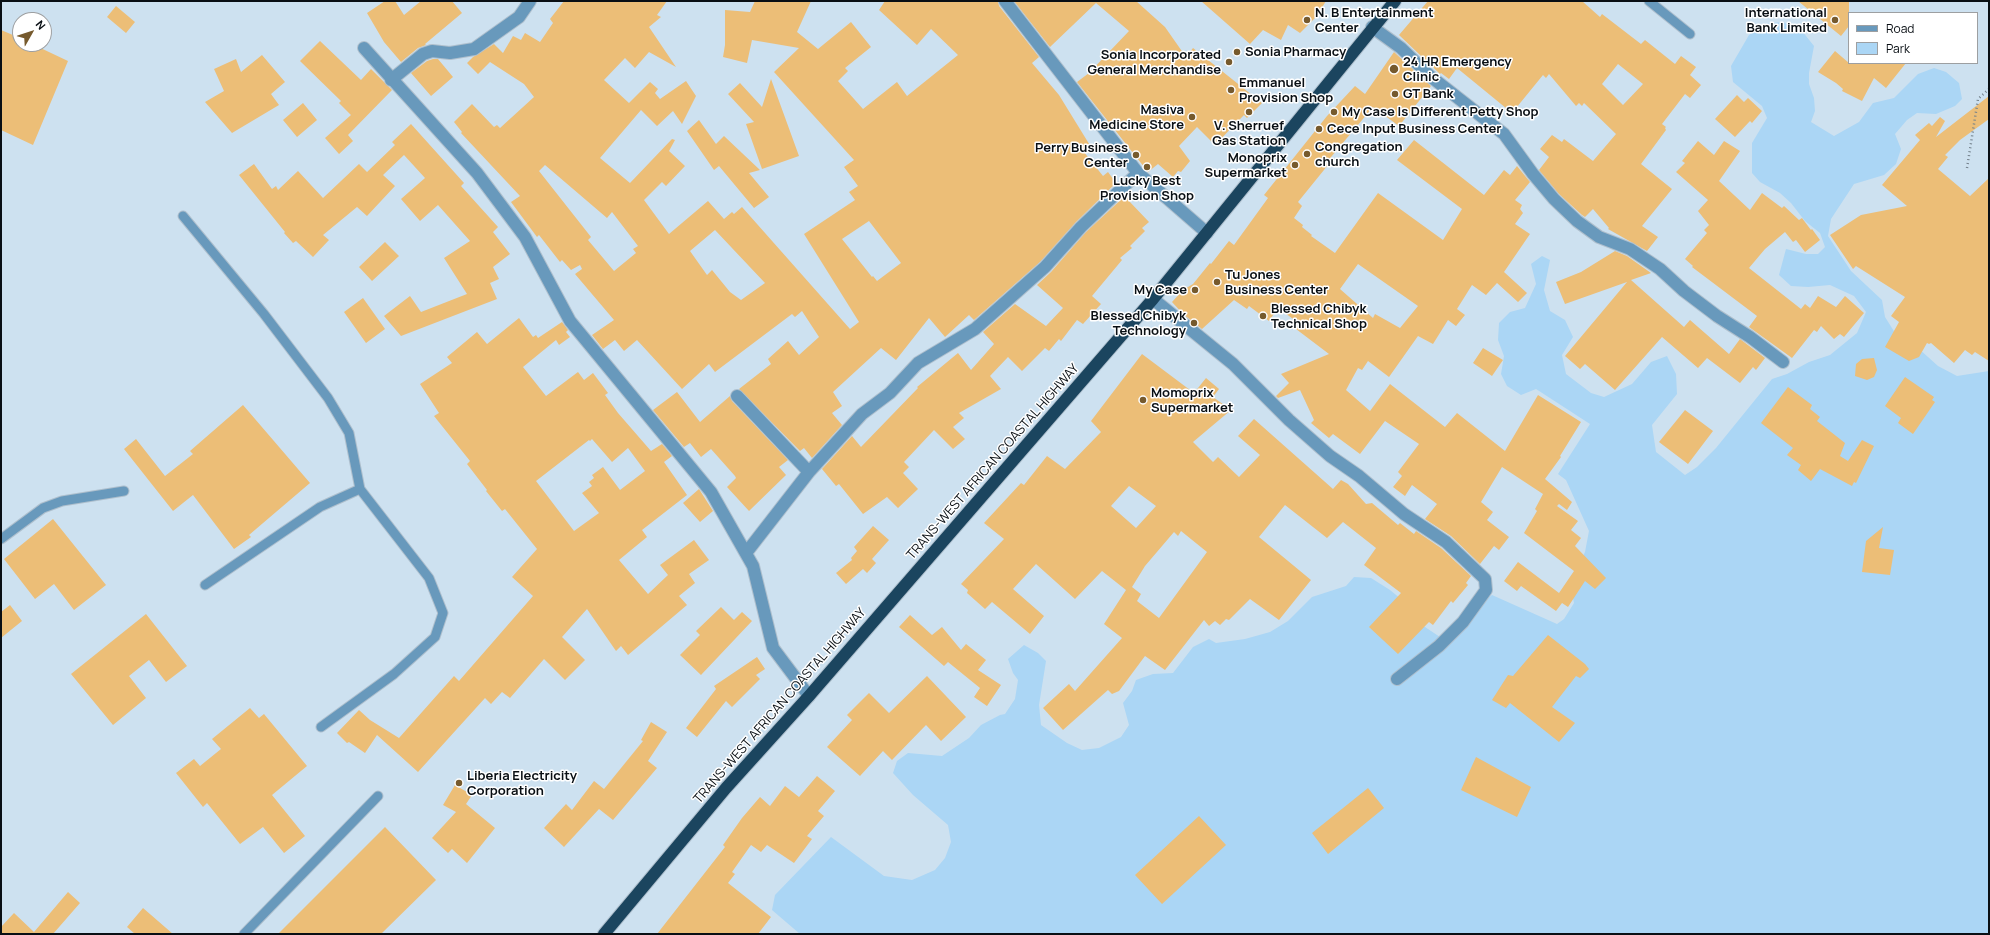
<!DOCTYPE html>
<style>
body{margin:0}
#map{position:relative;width:1990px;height:935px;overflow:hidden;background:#cde1f0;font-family:Manrope,sans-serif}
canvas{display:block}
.frame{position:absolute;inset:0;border:2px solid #090f14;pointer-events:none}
.legend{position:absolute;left:1848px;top:12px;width:130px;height:52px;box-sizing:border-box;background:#fff;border:1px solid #9d9fa1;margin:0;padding:5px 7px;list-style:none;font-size:12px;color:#090f14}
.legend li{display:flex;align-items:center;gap:8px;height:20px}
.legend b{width:20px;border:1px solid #9d9fa1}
.north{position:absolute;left:12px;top:12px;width:40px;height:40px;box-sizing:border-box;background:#fff;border:1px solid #9d9fa1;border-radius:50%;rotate:51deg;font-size:11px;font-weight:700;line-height:16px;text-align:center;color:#090f14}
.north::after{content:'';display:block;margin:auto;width:14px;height:18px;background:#765a2d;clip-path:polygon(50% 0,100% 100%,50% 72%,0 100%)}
</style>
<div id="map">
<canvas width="1990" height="935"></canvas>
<div class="frame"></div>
<ul class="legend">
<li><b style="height:5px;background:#6899bc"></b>Road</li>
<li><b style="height:11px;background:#abd6f5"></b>Park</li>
</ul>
<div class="north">N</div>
</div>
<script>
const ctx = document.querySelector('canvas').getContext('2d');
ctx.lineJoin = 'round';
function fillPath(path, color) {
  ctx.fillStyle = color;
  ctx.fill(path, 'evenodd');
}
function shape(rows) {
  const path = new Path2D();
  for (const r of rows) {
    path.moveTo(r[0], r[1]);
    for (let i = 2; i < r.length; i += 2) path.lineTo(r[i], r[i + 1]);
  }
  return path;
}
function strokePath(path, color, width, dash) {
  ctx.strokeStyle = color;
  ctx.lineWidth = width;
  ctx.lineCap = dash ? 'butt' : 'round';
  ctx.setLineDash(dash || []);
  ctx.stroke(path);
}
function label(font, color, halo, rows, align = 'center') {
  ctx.font = font + ' Manrope,sans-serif';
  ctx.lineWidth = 3;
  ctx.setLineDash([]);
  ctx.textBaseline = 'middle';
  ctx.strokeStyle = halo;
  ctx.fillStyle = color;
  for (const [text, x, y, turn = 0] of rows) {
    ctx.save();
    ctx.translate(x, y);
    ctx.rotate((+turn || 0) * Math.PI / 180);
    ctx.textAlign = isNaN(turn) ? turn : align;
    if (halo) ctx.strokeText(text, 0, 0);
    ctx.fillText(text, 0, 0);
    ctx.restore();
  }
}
const green = shape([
 [1783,22,1802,31,1814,46,1809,73,1809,84,1814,98,1815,111,1811,122,1834,136,1859,122,1873,103,1894,98,1918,74,1934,68,1946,72,1959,83,1962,99,1955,106,1936,114,1917,113,1907,120,1895,134,1901,149,1896,164,1884,175,1854,184,1831,219,1828,236,1851,271,1882,300,1885,317,1897,336,1918,348,1938,366,1957,376,1989,371,1989,934,800,934,772,910,775,895,831,837,884,876,912,880,935,870,945,858,951,842,948,825,913,795,893,773,897,761,908,753,942,756,969,738,981,725,1000,715,1005,714,1015,699,1018,680,1013,673,1008,659,1024,645,1038,653,1046,661,1039,705,1041,725,1067,743,1082,750,1099,748,1121,737,1129,725,1123,703,1132,691,1136,680,1153,674,1173,673,1193,647,1209,639,1216,643,1245,639,1270,632,1288,621,1312,597,1346,586,1354,577,1371,578,1390,590,1412,608,1422,625,1440,637,1492,595,1557,624,1564,619,1574,603,1570,584,1585,552,1589,531,1566,480,1558,474,1590,424,1536,389,1521,395,1507,386,1501,374,1504,356,1498,340,1499,323,1510,312,1525,308,1536,284,1531,264,1542,256,1550,260,1544,290,1550,311,1565,320,1573,337,1562,355,1566,374,1591,393,1604,397,1632,384,1651,362,1667,356,1676,374,1677,394,1652,425,1656,452,1685,475,1697,467,1716,448,1772,379,1787,374,1809,362,1830,355,1857,333,1866,312,1854,296,1830,285,1808,287,1791,286,1779,275,1786,249,1806,254,1818,254,1825,247,1820,233,1805,221,1791,203,1780,193,1760,182,1752,173,1752,143,1767,118,1762,106,1733,82,1731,66,1749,35,1763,24]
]);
const building = shape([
 [385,1,395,1,404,15,421,1,452,1,462,13,425,44,426,45,418,48,401,62,384,42,367,13],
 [564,1,667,1,657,15,661,17,649,27,676,67,649,52,635,68,625,58,604,80,629,103,650,82,658,89,655,93,660,99,686,81,696,96,682,124,673,111,657,126,641,110,600,158,630,183,672,139,675,140,669,151,685,166,666,186,662,182,644,200,669,234,708,201,724,219,732,212,734,214,742,207,850,329,859,322,804,234,855,200,849,192,858,186,844,167,854,160,774,72,799,48,752,40,747,63,723,57,725,45,725,10,750,12,755,1,811,1,797,32,818,49,851,22,871,47,845,68,848,71,838,81,863,109,897,82,907,96,958,55,931,29,917,45,879,10,885,1,998,1,999,6,1039,57,1032,63,1059,95,1091,147,1084,152,1103,176,1108,172,1116,183,1076,222,1040,262,974,320,969,315,945,337,929,318,896,360,881,348,833,392,842,406,832,413,842,425,812,458,804,448,800,451,739,389,771,364,768,359,788,341,799,355,819,337,802,311,795,317,792,314,715,372,709,364,682,389,637,340,624,351,615,340,603,349,592,335,614,320,575,274,582,269,580,265,571,270,562,260,560,262,539,235,537,237,511,202,520,196,461,133,462,132,454,122,472,104,494,127,497,125,500,128,534,97,524,84,490,62,478,74,467,63,473,57,494,44,503,53,513,36,521,40,525,33,540,42,553,23,550,19],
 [545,165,607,218,612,212,638,246,633,249,636,253,614,271,588,240,591,237,539,171],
 [869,221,901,263,877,281,873,276,872,277,842,239],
 [715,230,765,283,741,300,730,292,712,270,707,275,690,251],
 [1014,1,1136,1,1165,27,1186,57,1193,48,1262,103,1247,118,1244,115,1215,145,1197,127,1179,146,1190,161,1181,172,1178,171,1173,177,1158,164,1148,172,1077,82,1089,73,1129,31,1096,3,1050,47],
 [1201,1,1326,1,1316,17,1300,33,1288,25,1281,40,1263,30,1250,44],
 [1428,1,1582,1,1600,17,1602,14,1641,44,1645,40,1675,64,1681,56,1696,67,1690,75,1701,85,1690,98,1685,94,1662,124,1666,127,1665,128,1666,130,1641,164,1672,189,1642,226,1658,237,1647,251,1608,229,1609,228,1593,209,1585,217,1582,215,1559,194,1539,170,1549,157,1540,149,1552,135,1562,142,1564,139,1593,161,1616,134,1584,103,1582,106,1579,103,1576,106,1549,74,1546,78,1543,75,1512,113,1457,68,1449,79,1441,73,1440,74,1399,35],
 [1618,64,1643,84,1623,105,1602,84],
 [1798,1,1849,1,1849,26,1841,36],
 [116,6,135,22,126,33,107,17],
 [1,30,20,38,20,44,32,44,68,61,33,145,1,130],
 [320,41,361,80,371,69,392,90,348,135,353,141,339,154,325,138,351,115,339,103,341,101,300,61],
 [1835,51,1849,63,1906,63,1886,88,1874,78,1862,101,1842,91,1843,89,1836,83,1818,72],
 [1394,52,1431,86,1399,126,1373,107,1326,163,1328,165,1298,202,1302,206,1294,218,1303,225,1302,227,1312,235,1311,236,1335,253,1378,193,1443,240,1462,209,1397,160,1414,140,1484,195,1504,170,1510,175,1517,166,1530,182,1515,200,1522,205,1520,209,1523,213,1515,224,1530,234,1504,272,1527,293,1518,302,1497,283,1486,295,1472,285,1457,309,1465,315,1456,326,1448,320,1433,344,1418,336,1389,377,1368,361,1362,370,1358,368,1346,390,1370,411,1390,384,1445,427,1457,413,1505,451,1538,395,1581,422,1560,456,1561,457,1545,479,1572,502,1567,510,1559,504,1557,506,1578,521,1571,530,1581,538,1575,546,1606,578,1595,589,1585,581,1568,607,1562,603,1556,611,1521,586,1517,591,1504,581,1518,562,1559,593,1574,571,1524,533,1537,511,1535,509,1543,494,1502,467,1481,502,1493,512,1487,520,1509,537,1499,550,1494,546,1480,564,1451,536,1425,519,1437,504,1412,485,1405,496,1393,487,1402,476,1398,472,1419,444,1385,421,1360,454,1333,434,1329,438,1311,423,1314,420,1300,390,1278,398,1276,396,1289,383,1281,374,1329,354,1296,329,1300,324,1278,308,1269,321,1249,306,1247,309,1234,300,1202,329,1183,314,1172,302,1183,290,1193,284,1210,263,1211,264,1229,241,1234,245,1268,198,1264,195,1327,116,1355,86,1365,94],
 [1358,264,1418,306,1400,328,1375,314,1373,318,1340,289],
 [262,55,285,82,271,94,279,105,232,133,205,102,224,91,214,69,236,59,241,72],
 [433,59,438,59,453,77,431,96,411,73,427,61],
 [771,79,799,156,762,169,746,124,754,122,728,94,740,83,762,107],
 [1737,95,1744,102,1748,98,1762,111,1752,123,1750,121,1735,137,1715,119],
 [1989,96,1989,119,1960,140,1945,155,1948,157,1938,169,1970,196,1989,178,1989,361,1975,352,1972,355,1965,350,1954,363,1931,343,1929,344,1927,343,1919,357,1909,361,1885,347,1899,322,1891,316,1905,297,1856,266,1853,269,1830,235,1861,215,1907,206,1882,185,1920,140,1915,135,1929,123,1932,126,1940,117,1945,121,1936,137],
 [303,103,317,120,297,137,283,120],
 [699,120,716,144,724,136,760,170,749,173,769,197,754,208,719,166,714,170,687,131],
 [411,124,464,183,461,186,498,227,493,232,510,254,493,267,499,279,490,283,497,299,401,336,384,316,410,296,421,312,467,294,444,258,470,241,438,205,420,221,401,199,425,178,404,155,383,175,395,186,367,216,357,207,323,235,329,240,313,257,296,241,293,243,284,233,285,232,239,175,254,164,272,189,276,186,278,190,298,171,323,198,359,164,367,172,395,145,392,142],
 [1698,141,1714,155,1724,141,1740,151,1719,181,1750,210,1762,193,1782,208,1784,206,1799,220,1802,218,1811,230,1812,229,1820,240,1805,252,1796,240,1793,242,1785,232,1765,249,1749,268,1801,309,1805,304,1810,308,1818,296,1836,307,1845,296,1864,313,1844,337,1840,334,1834,339,1821,326,1817,332,1814,330,1792,358,1749,327,1757,316,1692,267,1693,266,1685,259,1707,233,1704,230,1709,225,1698,211,1708,200,1676,172,1685,163,1682,161],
 [1126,195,1131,199,1129,201,1149,222,1142,228,1145,231,1130,246,1132,248,1120,258,1122,260,1092,296,1101,304,1083,324,1077,320,1061,341,1059,339,1049,351,1045,348,1022,371,1008,357,990,376,1001,389,959,413,964,418,953,427,965,439,953,449,934,430,904,462,909,467,903,473,918,489,898,508,887,497,863,514,839,484,836,486,822,469,852,436,861,447,918,388,917,387,958,353,971,370,994,344,983,332,1015,304,1046,326,1063,308,1037,285,1051,272,1086,232],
 [385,242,399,256,372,281,359,267],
 [1615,251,1627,256,1651,273,1631,280,1684,327,1690,320,1729,354,1740,339,1765,358,1756,370,1753,367,1740,383,1707,358,1698,368,1662,337,1615,390,1585,364,1580,369,1565,356,1627,282,1565,304,1556,282,1581,272],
 [363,298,385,329,366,343,344,312],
 [519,318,533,337,536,335,538,338,562,322,568,330,566,332,570,337,559,345,556,340,523,367,546,396,578,372,584,380,593,373,608,393,605,395,618,413,651,451,662,444,672,456,664,462,687,495,642,530,647,537,619,560,648,594,668,575,660,565,694,540,709,560,689,574,695,583,679,596,687,605,628,655,621,646,616,651,587,609,562,637,585,660,565,680,544,659,510,698,502,692,491,704,485,698,418,772,377,735,365,753,349,742,347,743,337,733,359,710,370,720,399,738,454,676,459,681,533,596,512,577,537,549,505,509,502,511,486,491,487,490,467,464,470,461,434,416,439,413,420,384,452,363,447,357,477,332,487,344],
 [592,439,612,462,628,448,645,471,620,490,603,467,592,475,594,478,589,482,592,486,582,493,599,513,574,531,536,481,589,440,590,441],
 [1483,348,1503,360,1492,376,1473,363],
 [1142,354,1194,393,1206,378,1219,389,1213,397,1231,410,1193,442,1213,462,1218,457,1239,477,1260,455,1238,436,1254,419,1333,489,1341,480,1348,484,1366,504,1372,503,1398,525,1400,523,1414,534,1416,531,1441,548,1471,576,1466,583,1468,585,1453,603,1451,601,1433,625,1429,622,1398,654,1369,627,1401,593,1364,565,1376,548,1343,522,1327,538,1285,505,1259,537,1311,580,1279,620,1250,599,1229,620,1226,619,1220,625,1215,621,1209,626,1204,620,1165,670,1145,656,1119,691,1112,694,1108,690,1063,730,1043,708,1069,684,1075,691,1122,638,1104,624,1126,590,1102,571,1075,599,1036,564,1013,589,1044,616,1030,634,992,602,985,609,967,593,968,590,961,584,1004,539,984,523,1021,483,1024,485,1047,456,1065,469,1101,432,1091,421],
 [1129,486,1156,506,1136,528,1111,506],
 [1181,531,1207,552,1159,618,1137,601,1141,594,1132,587,1145,566,1174,532,1178,536],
 [1874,358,1877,370,1874,377,1867,380,1855,376,1856,364,1862,359],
 [1905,377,1934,397,1932,400,1935,402,1913,434,1898,423,1901,418,1885,406],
 [1788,387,1812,405,1810,409,1820,417,1817,421,1845,443,1840,456,1848,461,1862,440,1874,446,1856,483,1854,482,1852,486,1820,469,1811,481,1798,470,1801,465,1787,455,1793,448,1761,423],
 [677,392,700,422,730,396,732,401,788,460,779,467,786,475,749,511,727,487,736,478,735,476,711,449,701,457,690,443,684,447,653,410],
 [243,405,310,483,249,535,251,537,234,549,193,495,173,511,124,449,136,439,165,476,193,454,190,451],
 [1685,410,1713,431,1688,464,1659,442],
 [699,489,713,511,700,522,683,503],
 [53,519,106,585,74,610,54,584,35,599,4,559],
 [873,526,889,540,872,559,876,563,867,573,863,569,846,584,836,573,852,560,851,558,857,551,854,547],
 [1883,527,1879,548,1894,550,1890,575,1862,572,1866,541],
 [10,605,22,621,1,638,1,612],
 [721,607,734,620,742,612,752,621,701,675,680,655,700,635,696,631],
 [146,614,187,666,166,682,149,660,129,676,146,698,113,725,71,674],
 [910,615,932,635,942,627,961,650,966,644,986,660,978,670,1001,685,987,706,974,697,980,688,948,662,944,666,899,627],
 [1548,635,1585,664,1589,669,1580,678,1576,676,1552,707,1575,723,1559,742,1510,703,1506,708,1492,700,1508,675,1513,676],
 [757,657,765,669,756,675,760,679,732,707,726,701,697,737,686,728,716,689,714,686],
 [927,676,966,717,941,741,926,725,892,760,883,751,860,776,827,747,852,720,847,715,869,693,889,713],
 [250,708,259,718,264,714,307,766,272,795,305,836,284,853,263,827,240,844,207,803,203,807,176,773,194,759,200,766,221,749,212,739],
 [651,722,667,732,648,761,657,768,613,820,599,809,564,847,544,828,566,804,572,810,594,781,604,789,643,741,641,740],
 [1476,757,1531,787,1517,817,1461,790],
 [817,776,835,791,818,811,824,816,807,836,812,839,794,863,767,845,761,852,751,845,732,872,735,874,728,883,771,917,758,934,657,934,725,847,723,845,742,818,760,797,770,806,785,786,799,797],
 [455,785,472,795,466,804,495,828,467,863,452,849,448,853,432,838,456,812,443,805],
 [1368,788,1384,808,1328,854,1312,833],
 [1199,816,1226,845,1162,904,1135,875],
 [385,827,436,880,381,934,278,934],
 [68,892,80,903,53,934,1,934,1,927,14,913,34,932],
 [143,908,173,934,135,934,127,927]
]);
const path = shape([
 [1967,168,1978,99,1989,89]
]);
const lane = shape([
 [1649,1,1690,34],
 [183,216,264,314,328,398,349,433,360,489,320,507,205,585],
 [1,539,43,508,62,501,124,491],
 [321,727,394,674,435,637,443,613,429,578,360,489],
 [244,934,378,796]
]);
const street = shape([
 [1005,1,1138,173,1207,233],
 [1372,27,1401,48,1430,76,1504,134,1533,174,1554,199,1577,221,1599,237,1630,249,1660,269,1684,291,1717,316,1750,337,1783,362],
 [364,48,477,173,525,237,570,321,711,492,753,566,773,648,809,696],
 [391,80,423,54,432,51,450,53,474,49,519,17,530,1],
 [1153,299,1233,364,1289,420,1330,456,1359,476,1404,514,1446,542,1485,579,1486,590,1463,622,1439,646,1397,679],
 [737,396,809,472],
 [746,553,809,472,862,414,890,393,918,363,975,329,1045,267,1081,227,1138,173]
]);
const highway = shape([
 [604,934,726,788,809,696,1153,299,1395,1]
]);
const markers = [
 [1307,20,4,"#765a2d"],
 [1835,20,4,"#765a2d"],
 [1237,52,4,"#765a2d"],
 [1229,62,4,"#765a2d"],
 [1394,69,5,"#765a2d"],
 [1231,90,4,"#765a2d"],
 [1395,94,4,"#765a2d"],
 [1249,112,4,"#765a2d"],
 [1334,112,4,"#765a2d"],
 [1192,117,4,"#765a2d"],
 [1319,129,4,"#765a2d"],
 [1307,154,4,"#765a2d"],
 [1136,155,4,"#765a2d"],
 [1295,165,4,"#765a2d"],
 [1147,167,4,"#765a2d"],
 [1217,282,4,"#765a2d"],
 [1195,290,4,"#765a2d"],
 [1263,316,4,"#765a2d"],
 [1194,323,4,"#765a2d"],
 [1143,400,4,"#765a2d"],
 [459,783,4,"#765a2d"]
];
const poiNames = [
 ["N. B Entertainment",1315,13],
 ["Center",1315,28],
 ["International",1827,13,"right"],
 ["Bank Limited",1827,28,"right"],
 ["Sonia Pharmacy",1245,52],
 ["Sonia Incorporated",1221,55,"right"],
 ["General Merchandise",1221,70,"right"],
 ["24 HR Emergency",1403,62],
 ["Clinic",1403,77],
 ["Emmanuel",1239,83],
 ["Provision Shop",1239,98],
 ["GT Bank",1403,94],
 ["Masiva",1184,110,"right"],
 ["Medicine Store",1184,125,"right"],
 ["My Case Is Different Petty Shop",1342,112],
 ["V. Sherruef",1249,126,"center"],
 ["Gas Station",1249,141,"center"],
 ["Cece Input Business Center",1327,129],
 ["Congregation",1315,147],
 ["church",1315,162],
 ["Perry Business",1128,148,"right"],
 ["Center",1128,163,"right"],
 ["Monoprix",1287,158,"right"],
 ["Supermarket",1287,173,"right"],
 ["Lucky Best",1147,181,"center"],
 ["Provision Shop",1147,196,"center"],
 ["Tu Jones",1225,275],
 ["Business Center",1225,290],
 ["My Case",1187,290,"right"],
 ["Blessed Chibyk",1271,309],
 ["Technical Shop",1271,324],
 ["Blessed Chibyk",1186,316,"right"],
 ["Technology",1186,331,"right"],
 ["Momoprix",1151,393],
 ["Supermarket",1151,408],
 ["Liberia Electricity",467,776],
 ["Corporation",467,791]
];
const streetNames = [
 ["TRANS-WEST AFRICAN COASTAL HIGHWAY",993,462,-49],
 ["TRANS-WEST AFRICAN COASTAL HIGHWAY",780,706,-49]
];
fillPath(green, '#abd6f5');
fillPath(building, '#ecbe77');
strokePath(lane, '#aebfcd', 11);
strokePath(street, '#aebfcd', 14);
strokePath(highway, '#aebfcd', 14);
strokePath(path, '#73808b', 2.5, [1, 3]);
strokePath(lane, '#6899bc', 9);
strokePath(street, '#6899bc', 12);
strokePath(highway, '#1b455f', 12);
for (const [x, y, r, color] of markers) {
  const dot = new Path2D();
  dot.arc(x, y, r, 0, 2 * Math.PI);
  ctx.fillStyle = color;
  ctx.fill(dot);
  strokePath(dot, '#fff', 1.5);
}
label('bold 13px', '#090f14', '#fff', poiNames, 'left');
label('13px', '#090f14', '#fff', streetNames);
</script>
